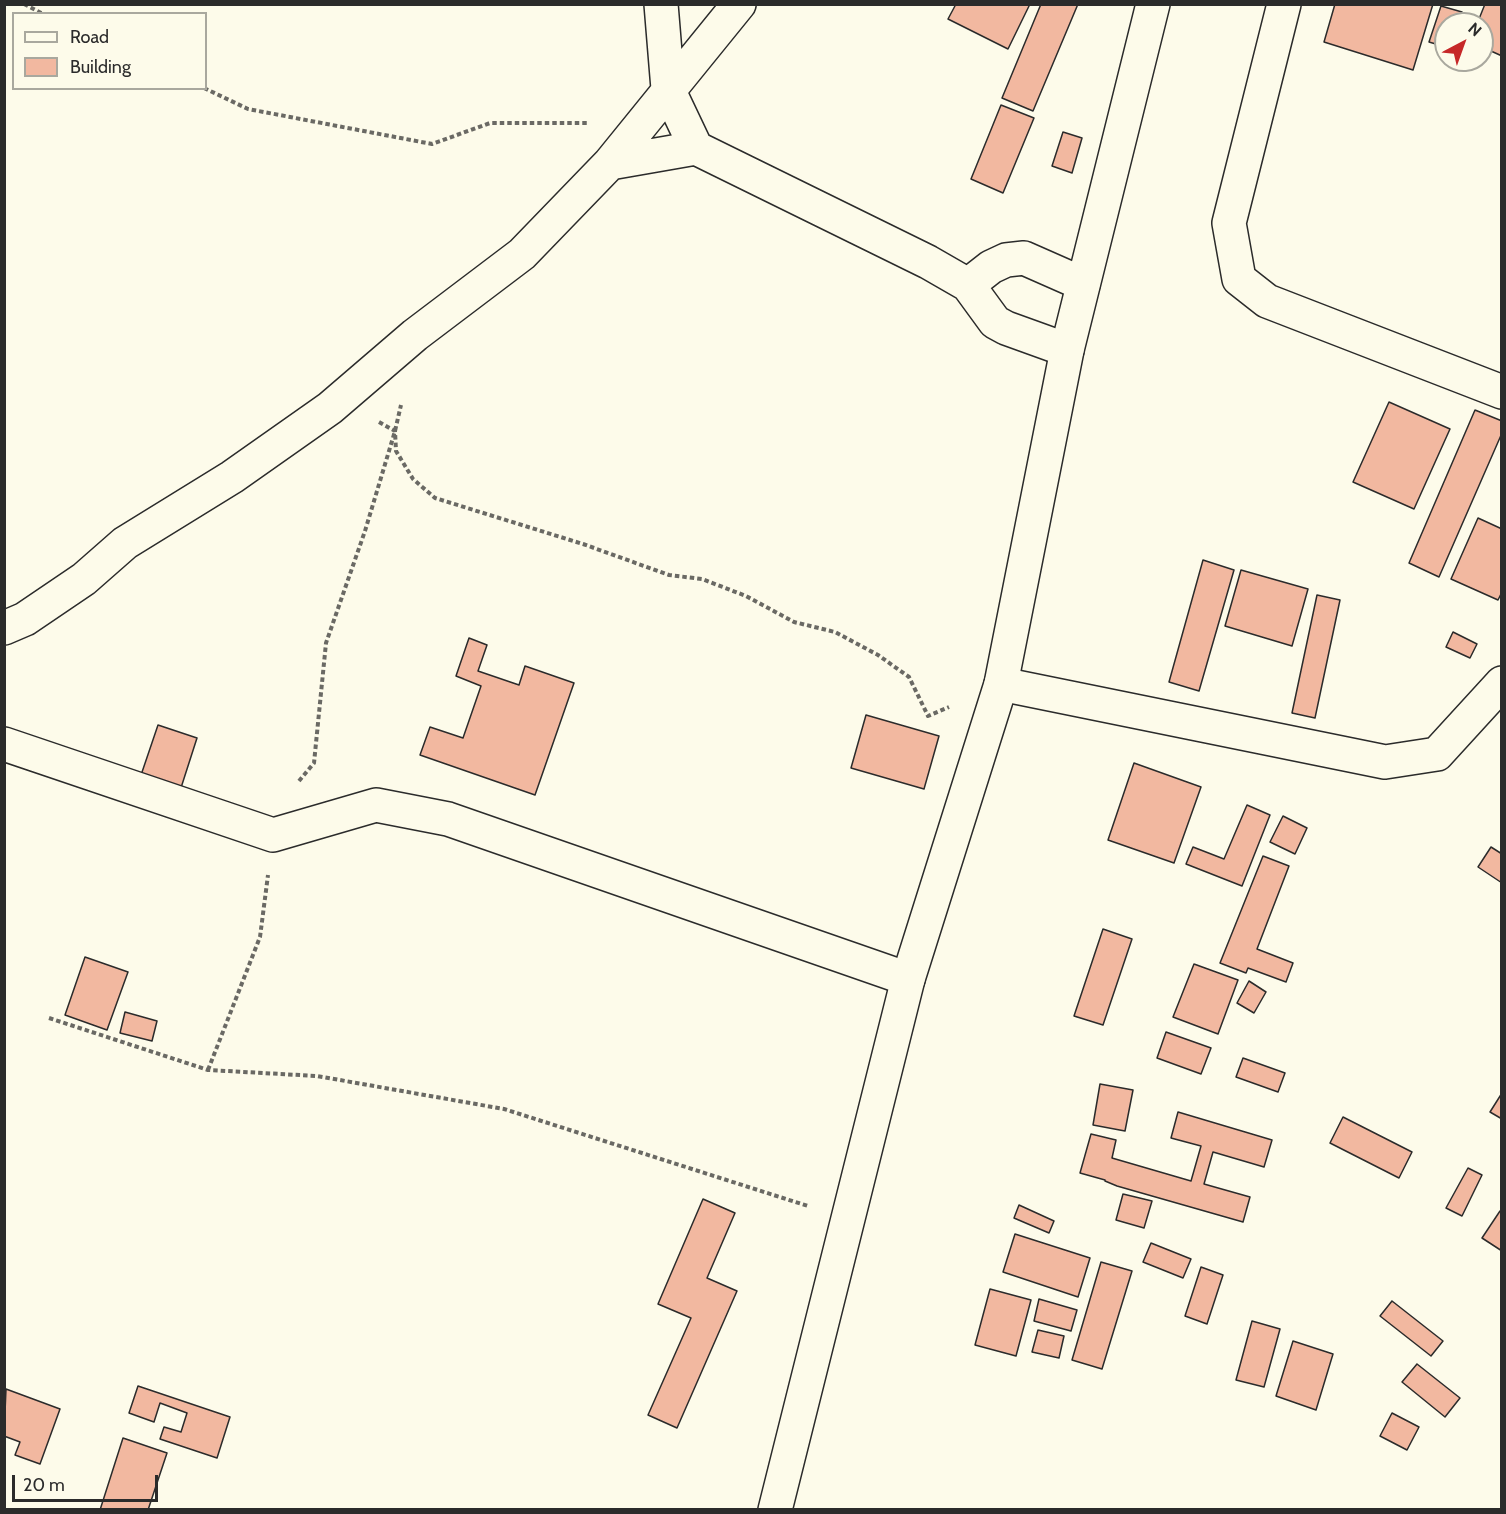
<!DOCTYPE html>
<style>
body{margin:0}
#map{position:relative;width:1506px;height:1514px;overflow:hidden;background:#fdfbea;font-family:Cabin,sans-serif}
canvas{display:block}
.frame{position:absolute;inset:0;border:6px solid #2b2b2b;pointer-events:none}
.legend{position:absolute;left:12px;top:12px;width:195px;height:78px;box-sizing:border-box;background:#fdfbea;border:2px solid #a9a89e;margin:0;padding:8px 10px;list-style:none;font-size:18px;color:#2b2b2b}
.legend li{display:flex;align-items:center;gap:12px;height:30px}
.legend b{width:30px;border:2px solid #a9a89e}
.north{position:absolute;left:1434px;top:12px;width:60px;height:60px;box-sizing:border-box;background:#fdfbea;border:2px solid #a9a89e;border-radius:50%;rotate:41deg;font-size:16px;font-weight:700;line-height:24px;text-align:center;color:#2b2b2b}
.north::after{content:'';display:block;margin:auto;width:21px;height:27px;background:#c62828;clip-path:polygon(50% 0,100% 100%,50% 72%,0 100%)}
.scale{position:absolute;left:12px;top:1475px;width:146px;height:27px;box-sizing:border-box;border:3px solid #2b2b2b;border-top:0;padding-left:8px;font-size:18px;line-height:21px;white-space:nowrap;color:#2b2b2b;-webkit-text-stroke:4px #fdfbea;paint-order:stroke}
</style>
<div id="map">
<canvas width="1506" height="1514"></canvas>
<div class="frame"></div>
<ul class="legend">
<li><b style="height:8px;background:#fdfbea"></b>Road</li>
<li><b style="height:16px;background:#f2b8a0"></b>Building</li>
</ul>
<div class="north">N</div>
<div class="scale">20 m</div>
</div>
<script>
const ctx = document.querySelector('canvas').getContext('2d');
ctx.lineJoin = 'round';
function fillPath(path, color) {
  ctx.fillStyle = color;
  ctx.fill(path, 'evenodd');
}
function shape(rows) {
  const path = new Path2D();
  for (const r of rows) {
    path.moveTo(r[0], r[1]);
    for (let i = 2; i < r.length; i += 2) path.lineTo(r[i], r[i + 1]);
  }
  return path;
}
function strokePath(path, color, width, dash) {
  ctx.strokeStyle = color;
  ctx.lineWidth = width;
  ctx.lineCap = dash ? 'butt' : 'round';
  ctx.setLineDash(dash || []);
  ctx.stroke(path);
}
const building = shape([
 [956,4,1030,4,1008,49,948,19,956,4],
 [1041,4,1078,4,1033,111,1002,98,1041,4],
 [1335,4,1433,4,1413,70,1324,42,1335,4],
 [1485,4,1502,4,1502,56,1482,47,1482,24,1477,24,1485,4],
 [1441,6,1462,12,1458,24,1446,24,1446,47,1429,42,1441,6],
 [1001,105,1034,118,1003,193,971,179,1001,105],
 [1063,132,1082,138,1072,173,1052,166,1063,132],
 [1389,402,1450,429,1414,509,1353,482,1389,402],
 [1475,410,1502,421,1502,433,1439,577,1409,563,1475,410],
 [1478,518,1502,529,1502,592,1498,600,1451,579,1478,518],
 [1203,560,1234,570,1199,691,1169,682,1203,560],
 [1241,570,1308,589,1292,646,1225,626,1241,570],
 [1317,595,1340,600,1315,718,1292,713,1317,595],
 [1453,632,1477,644,1470,658,1446,647,1453,632],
 [469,638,487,645,478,671,519,685,525,666,574,683,535,795,420,755,430,727,463,738,481,686,456,676,469,638],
 [866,715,939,736,924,789,851,768,866,715],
 [158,725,197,738,179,794,139,781,158,725],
 [1134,763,1201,787,1174,863,1108,840,1134,763],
 [1247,805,1270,815,1242,886,1186,864,1193,847,1224,859,1247,805],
 [1283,816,1307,828,1295,854,1270,842,1283,816],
 [1491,847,1502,854,1502,883,1478,867,1491,847],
 [1263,856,1289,866,1257,949,1293,963,1286,982,1248,968,1246,973,1220,963,1263,856],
 [1103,929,1132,939,1103,1025,1074,1016,1103,929],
 [85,957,128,972,107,1030,65,1015,85,957],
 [1194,964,1238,980,1218,1034,1173,1017,1194,964],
 [1249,981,1266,992,1254,1013,1237,1003,1249,981],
 [125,1012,157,1021,152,1041,120,1033,125,1012],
 [1166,1032,1211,1048,1201,1074,1157,1058,1166,1032],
 [1243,1058,1285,1073,1278,1092,1236,1077,1243,1058],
 [1100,1084,1133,1090,1125,1131,1093,1125,1100,1084],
 [1502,1093,1502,1119,1490,1112,1502,1093],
 [1178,1112,1272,1140,1264,1167,1213,1152,1204,1184,1250,1197,1243,1222,1117,1186,1105,1181,1105,1180,1080,1173,1091,1134,1116,1140,1112,1158,1191,1181,1201,1146,1171,1138,1178,1112],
 [1343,1117,1412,1152,1399,1178,1330,1143,1343,1117],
 [1468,1168,1482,1175,1462,1216,1446,1208,1468,1168],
 [1123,1194,1152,1201,1144,1228,1116,1220,1123,1194],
 [703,1199,735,1213,707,1278,737,1291,677,1428,648,1415,691,1318,658,1304,703,1199],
 [1019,1205,1054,1221,1049,1233,1014,1218,1019,1205],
 [1500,1211,1502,1212,1502,1251,1482,1238,1500,1211],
 [1015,1234,1090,1258,1078,1297,1003,1272,1015,1234],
 [1151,1243,1191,1259,1183,1278,1143,1262,1151,1243],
 [1101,1262,1132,1271,1102,1369,1072,1360,1101,1262],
 [1201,1267,1223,1275,1207,1324,1185,1316,1201,1267],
 [990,1289,1031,1300,1016,1356,975,1345,990,1289],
 [1039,1299,1077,1310,1071,1331,1034,1321,1039,1299],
 [1392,1301,1443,1341,1431,1356,1380,1316,1392,1301],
 [1252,1321,1280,1329,1264,1387,1236,1380,1252,1321],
 [1038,1330,1064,1336,1059,1358,1032,1352,1038,1330],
 [1293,1341,1333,1354,1316,1410,1276,1396,1293,1341],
 [1417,1364,1460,1398,1445,1417,1402,1382,1417,1364],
 [138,1386,230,1417,217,1458,160,1439,164,1427,181,1432,187,1413,160,1403,154,1422,129,1413,138,1386],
 [6,1389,60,1409,40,1464,15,1455,20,1442,4,1436,6,1389],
 [1392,1413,1419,1427,1407,1450,1380,1436,1392,1413],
 [123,1438,167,1453,148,1510,100,1510,123,1438]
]);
const path = shape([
 [24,4,43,14],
 [204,88,248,109,432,144,490,123,588,123],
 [379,422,395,431,396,451,413,479,435,498,583,544,669,575,702,579,746,596,794,622,835,632,878,655,909,677,928,716,949,707],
 [299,781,314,763,326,643,365,531,395,431,401,405],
 [49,1018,208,1070,317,1076,504,1109,808,1206],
 [208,1070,260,937,268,875]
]);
const street = shape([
 [661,4,668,89,696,148],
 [1284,4,1229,223,1239,279,1267,301,1502,392],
 [610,163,696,148,928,262,968,285,991,267,1006,260,1024,258,1083,284],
 [968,285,995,322,1006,328,1067,350],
 [4,628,25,619,84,579,125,543,232,477,330,408,415,335,522,254,610,163,739,4],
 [1001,684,1385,762,1437,754,1502,683],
 [4,744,273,835,376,805,448,819,908,979]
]);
const secondary = shape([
 [775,1510,908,979,1001,684,1067,350,1153,4]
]);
fillPath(building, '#f2b8a0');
strokePath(building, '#2b2b2b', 1.5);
strokePath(street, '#2b2b2b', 36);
strokePath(secondary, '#2b2b2b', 36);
strokePath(path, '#6a6964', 4, [4.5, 3]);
strokePath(street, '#fdfbea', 33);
strokePath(secondary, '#fdfbea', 33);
</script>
